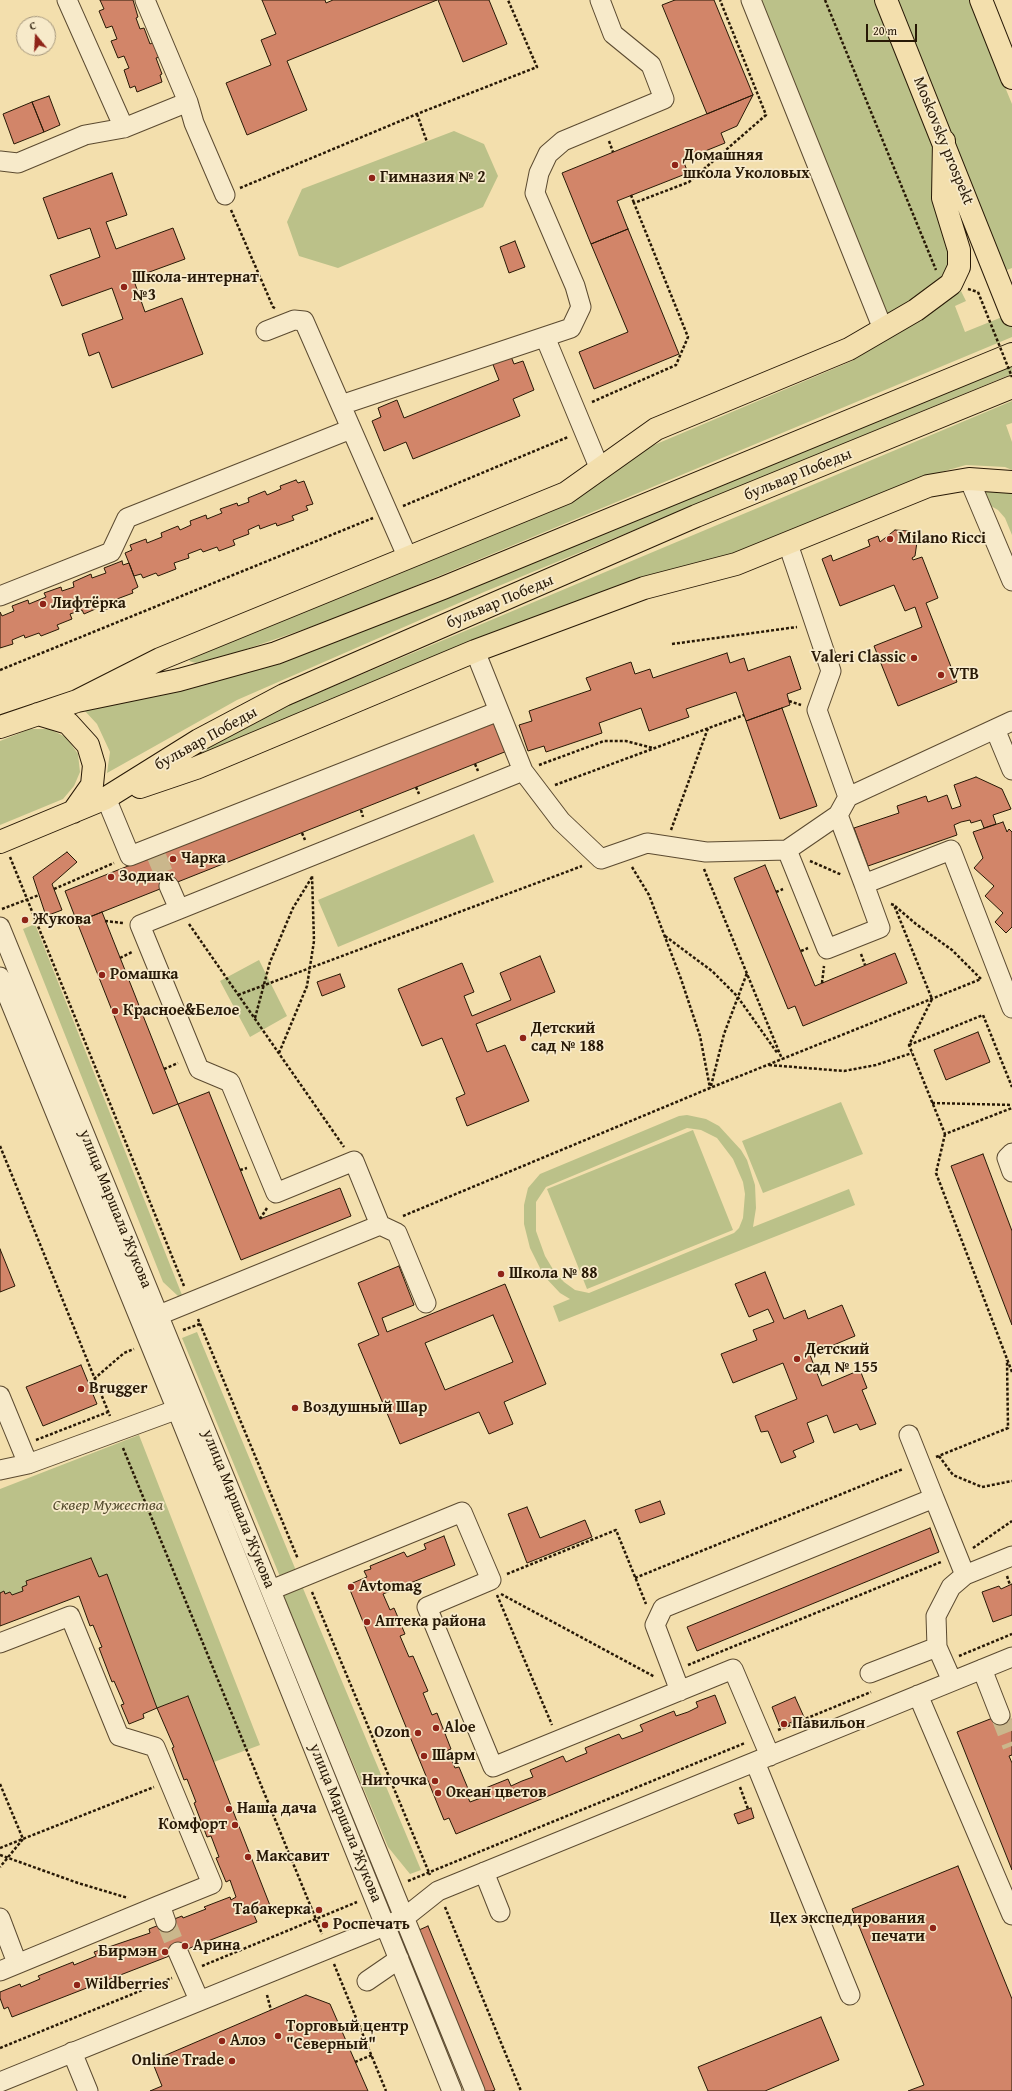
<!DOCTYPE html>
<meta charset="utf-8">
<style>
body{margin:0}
#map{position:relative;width:1012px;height:2091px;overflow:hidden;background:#f3dfad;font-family:"Gentium Book Plus",serif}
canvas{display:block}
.north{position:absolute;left:16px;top:16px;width:40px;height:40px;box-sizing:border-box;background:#f7eaca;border:1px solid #a4967c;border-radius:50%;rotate:342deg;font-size:11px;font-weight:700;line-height:16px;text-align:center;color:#281906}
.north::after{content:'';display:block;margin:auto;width:14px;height:18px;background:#8f2418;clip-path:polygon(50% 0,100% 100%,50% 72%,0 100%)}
.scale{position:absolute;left:866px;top:24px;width:51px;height:18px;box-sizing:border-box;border:2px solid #281906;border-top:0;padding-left:5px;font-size:12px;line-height:14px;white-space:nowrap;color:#281906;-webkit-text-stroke:3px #f7eaca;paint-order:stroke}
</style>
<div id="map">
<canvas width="1012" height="2091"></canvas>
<div class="north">С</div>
<div class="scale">20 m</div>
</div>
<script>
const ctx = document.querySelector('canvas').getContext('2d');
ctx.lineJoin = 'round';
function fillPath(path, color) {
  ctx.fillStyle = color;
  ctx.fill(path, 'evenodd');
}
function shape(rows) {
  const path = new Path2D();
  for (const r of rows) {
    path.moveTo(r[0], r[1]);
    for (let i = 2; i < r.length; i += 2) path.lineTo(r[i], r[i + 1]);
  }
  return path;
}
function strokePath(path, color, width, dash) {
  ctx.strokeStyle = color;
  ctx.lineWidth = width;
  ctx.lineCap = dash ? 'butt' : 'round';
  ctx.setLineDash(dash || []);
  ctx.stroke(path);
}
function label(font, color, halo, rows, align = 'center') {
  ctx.font = font + ' "Gentium Book Plus",serif';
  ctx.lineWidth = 3.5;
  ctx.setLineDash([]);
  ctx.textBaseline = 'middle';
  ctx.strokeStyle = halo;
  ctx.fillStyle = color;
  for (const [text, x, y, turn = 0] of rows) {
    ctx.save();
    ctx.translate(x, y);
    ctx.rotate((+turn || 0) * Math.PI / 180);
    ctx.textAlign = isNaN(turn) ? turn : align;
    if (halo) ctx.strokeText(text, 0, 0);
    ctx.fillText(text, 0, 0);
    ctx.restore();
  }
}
const green = shape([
 [751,0,886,0,944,141,959,267,883,329],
 [895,0,969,0,1012,104,1012,268,1004,271],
 [454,131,484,144,498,176,483,207,338,268,299,256,287,222,302,189],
 [961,291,966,301,955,306,965,332,1012,313,1012,337,348,614,241,651,196,663,189,661,195,656,571,503,647,448,852,361],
 [1012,362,1012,374,484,592,237,700,107,773,110,752,97,724,84,710,227,676],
 [1012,401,1012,423,1006,425,1012,442,1012,470,1005,467,966,465,920,478,744,550,586,598,209,753,201,753,206,747,289,705],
 [985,490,1012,492,1012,535,1005,518,998,510,984,502,982,495],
 [30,729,49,729,66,737,78,754,80,772,74,786,63,799,0,825,0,741],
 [474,834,494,882,338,947,318,900],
 [35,924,182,1295,178,1296,163,1282,23,929],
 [259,960,287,1016,250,1037,220,981],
 [841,1102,863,1154,763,1193,742,1141],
 [687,1115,706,1119,719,1126,741,1150,747,1160,755,1185,756,1208,753,1227,849,1189,855,1205,559,1322,553,1306,570,1299,560,1293,544,1276,530,1248,524,1224,524,1205,528,1188,540,1174,679,1116],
 [687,1128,701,1130,717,1138,733,1159,743,1182,745,1194,743,1218,739,1228,734,1233,589,1293,575,1290,564,1282,554,1271,545,1256,536,1231,536,1202,546,1187],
 [693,1130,733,1230,587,1289,547,1189],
 [197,1332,297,1573,281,1579,182,1338],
 [139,1435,260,1745,214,1762,188,1696,157,1708,107,1575,99,1577,91,1558,26,1581,27,1585,22,1587,23,1591,12,1595,10,1592,5,1594,4,1591,0,1593,0,1489],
 [302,1586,421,1870,410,1874,388,1847,282,1593]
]);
const building = shape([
 [100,0,133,0,138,17,136,18,140,29,144,28,150,44,154,42,160,57,156,58,162,74,160,75,162,82,137,92,135,86,130,88,124,70,129,68,124,56,118,58,111,41,117,39,112,26,106,28,99,11,104,9,100,0],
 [262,0,325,0,326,3,333,0,437,0,287,61,307,110,247,135,226,83,271,65,261,40,276,34,262,0],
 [438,0,489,0,507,44,463,62,438,0],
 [675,0,714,0,753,95,707,114,662,5,675,0],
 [753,95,737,126,721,133,725,143,683,160,688,173,617,201,628,229,591,244,562,173,753,95],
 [49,96,60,125,44,132,32,102,49,96],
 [32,102,44,132,14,144,3,114,32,102],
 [112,173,127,215,106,222,116,249,173,228,185,259,133,278,145,312,182,298,203,354,112,388,99,352,89,356,82,334,123,319,112,288,62,306,50,275,100,257,90,228,58,239,43,198,112,173],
 [628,229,679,354,594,389,579,352,628,332,591,244,628,229],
 [515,241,525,267,509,273,500,247,515,241],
 [510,354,514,364,523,361,534,390,513,399,520,416,413,459,406,442,384,451,372,421,381,417,378,408,397,400,404,418,499,380,492,362,510,354],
 [296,480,298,483,304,481,313,504,306,506,308,510,292,516,294,520,277,526,276,523,260,529,259,525,248,530,249,534,233,540,235,545,219,551,217,547,203,552,201,549,188,554,189,558,174,563,176,569,158,576,156,573,143,578,141,574,134,576,125,553,132,550,130,545,146,539,147,543,162,537,161,533,178,526,180,530,191,525,190,521,206,515,207,519,222,513,220,509,237,503,238,506,249,502,248,498,265,491,267,495,281,489,280,486,296,480],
 [895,530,909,531,917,542,915,556,912,558,913,560,922,557,938,598,926,603,957,682,898,706,874,646,922,627,915,607,905,611,894,585,840,606,822,559,831,555,833,561,870,546,868,540,878,536,880,542,895,530],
 [122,561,123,565,129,563,138,587,132,590,133,593,117,599,120,604,102,611,100,607,84,614,82,610,70,614,72,619,57,625,59,629,41,636,39,633,25,638,24,635,12,640,13,644,0,648,0,612,2,616,14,611,12,606,28,600,29,604,46,597,44,593,61,587,62,591,74,587,73,582,91,574,92,578,106,573,104,568,122,561],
 [727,653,730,663,744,658,748,671,790,656,801,689,787,694,790,705,746,721,736,692,686,709,689,717,649,731,641,708,599,723,602,733,546,752,544,746,528,751,519,725,532,721,529,711,591,690,586,678,631,662,635,674,650,669,653,678,727,653],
 [782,708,817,806,780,819,746,721,782,708],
 [494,721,507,751,77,922,65,891,494,721],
 [976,777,1002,789,1011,809,993,815,996,824,984,828,981,820,971,823,970,820,961,822,954,825,957,835,868,866,854,828,899,813,897,806,926,796,928,802,947,795,952,809,961,806,954,785,976,777],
 [1003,822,1007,832,1009,829,1012,832,1012,927,1006,933,995,922,1003,913,985,896,994,886,974,868,983,858,973,832,1003,822],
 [67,852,77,862,52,884,62,910,46,916,33,877,67,852],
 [765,865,815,986,895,953,907,983,803,1026,795,1006,788,1009,734,878,765,865],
 [102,912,178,1104,153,1114,77,922,102,912],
 [540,956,555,992,476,1024,487,1052,505,1045,529,1101,467,1126,456,1098,465,1094,442,1038,422,1046,398,989,462,963,474,992,464,996,472,1016,511,1000,500,973,540,956],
 [340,974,345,987,322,996,317,982,340,974],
 [978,1032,990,1062,946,1080,934,1050,978,1032],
 [209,1092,260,1219,340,1188,351,1216,241,1260,178,1104,209,1092],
 [983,1154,1012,1231,1012,1325,951,1166,983,1154],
 [0,1249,15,1286,0,1292,0,1249],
 [399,1266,414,1305,382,1318,387,1332,505,1284,546,1384,504,1402,513,1424,489,1434,479,1412,400,1444,358,1344,379,1335,358,1283,399,1266],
 [493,1315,513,1362,445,1390,425,1343,493,1315],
 [765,1272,784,1319,805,1310,808,1319,842,1305,855,1336,810,1355,822,1386,860,1370,867,1388,862,1390,876,1424,860,1430,857,1424,834,1433,827,1415,807,1423,814,1442,793,1451,796,1457,781,1463,768,1431,761,1432,755,1416,797,1399,783,1363,733,1383,721,1354,757,1340,753,1330,774,1322,768,1309,749,1317,735,1284,765,1272],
 [81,1365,97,1404,43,1426,26,1387,81,1365],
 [660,1501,665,1514,640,1523,635,1510,660,1501],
 [527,1507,540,1538,585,1520,592,1537,527,1563,508,1514,527,1507],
 [930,1528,939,1552,697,1651,687,1627,930,1528],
 [444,1536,455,1565,383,1594,390,1610,394,1608,405,1634,400,1636,409,1657,413,1656,428,1691,423,1693,432,1715,437,1713,451,1749,448,1750,451,1759,455,1768,459,1767,469,1791,466,1793,470,1802,486,1796,483,1789,508,1779,511,1786,522,1781,533,1777,530,1770,563,1756,566,1762,577,1757,587,1753,585,1748,619,1734,622,1739,633,1735,643,1731,640,1725,674,1711,676,1716,688,1712,698,1707,696,1702,715,1695,726,1723,456,1834,449,1818,444,1820,348,1585,367,1577,364,1571,371,1569,370,1566,404,1552,407,1557,426,1549,424,1544,444,1536],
 [91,1558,99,1577,107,1574,157,1708,143,1714,144,1718,129,1724,121,1705,124,1704,114,1681,112,1682,99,1648,102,1647,97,1635,93,1625,90,1626,79,1596,0,1626,0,1593,4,1591,5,1594,10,1592,12,1595,23,1591,22,1587,27,1585,26,1581,91,1558],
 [1012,1584,1012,1615,993,1622,982,1592,999,1586,1001,1589,1012,1584],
 [188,1696,271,1908,254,1915,257,1922,12,2017,8,2007,4,2009,0,1998,0,1992,20,1984,21,1987,40,1979,38,1976,73,1962,74,1965,96,1956,94,1952,150,1933,149,1929,182,1916,183,1918,206,1909,204,1907,230,1897,231,1900,236,1897,230,1880,226,1882,216,1858,219,1857,211,1836,207,1837,194,1803,196,1802,187,1779,184,1780,172,1748,174,1747,157,1708,188,1696],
 [795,1697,804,1717,780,1727,772,1707,795,1697],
 [1008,1712,1012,1722,1012,1755,1009,1756,1012,1763,1012,1870,957,1732,1008,1712],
 [751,1808,754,1818,738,1824,734,1814,751,1808],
 [958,1866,1012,1999,1012,2091,908,2091,924,2085,852,1909,958,1866],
 [428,1926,495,2090,492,2091,484,2091,419,1930,428,1926],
 [306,1995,330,2004,368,2091,150,2091,162,2086,152,2061,306,1995],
 [821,2017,839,2060,765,2091,708,2091,698,2067,821,2017]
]);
const minorTunnel = shape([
 [156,855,169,886],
 [1000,1715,1012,1746],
 [166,1922,178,1952]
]);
const path = shape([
 [825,0,936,270],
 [417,114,427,142],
 [609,141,613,152],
 [240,188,417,114,537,67,508,0],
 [631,195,634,203],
 [231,210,273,307,276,309],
 [968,289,978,292],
 [592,402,676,365,688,337,634,203,689,182,766,115,720,0],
 [403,506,568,437],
 [672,644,797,627],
 [0,670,373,518],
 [789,701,801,705],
 [475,764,478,771],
 [539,765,604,741,626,741,653,748],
 [555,785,744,715],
 [416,787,419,794],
 [361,810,363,817],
 [671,830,708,728],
 [302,833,305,840],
 [10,857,184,1286],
 [810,861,842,875],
 [632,867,649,895,681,979,700,1036,710,1088],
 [704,869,782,1059],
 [54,889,114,863],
 [776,892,783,889],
 [891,904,894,905,932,999,909,1045,945,1134,1012,1108],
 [895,906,916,924,952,950,981,979],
 [2,909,39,895],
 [105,921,123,923],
 [189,924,344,1147],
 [665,936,712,971,737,996,778,1054],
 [801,951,808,948],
 [861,954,865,965],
 [120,958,132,952],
 [822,983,824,966],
 [238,995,582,866],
 [142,1013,154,1008],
 [255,1018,270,962,293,908,312,877],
 [909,1045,983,1015,1012,1087],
 [279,1053,307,986,314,941,312,875],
 [769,1065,844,1071,876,1065,912,1053],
 [164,1069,178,1063],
 [711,1086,724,1034,747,973],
 [932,1103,1012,1105],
 [945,1134,936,1173,1012,1372],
 [0,1146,110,1416],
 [240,1170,247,1168],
 [403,1216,710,1088,981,979],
 [260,1219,267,1208],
 [198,1319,298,1559],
 [183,1330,200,1324],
 [94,1379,124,1353,134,1349],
 [36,1440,108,1412],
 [123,1448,322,1934],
 [939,1456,953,1475,982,1487,1012,1481],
 [936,1457,1008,1428,1007,1360],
 [973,1548,1012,1521],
 [507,1574,616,1530,646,1604],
 [1007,1576,1010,1585],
 [635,1578,903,1469],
 [312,1592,430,1875],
 [501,1594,655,1677],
 [497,1595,552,1725],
 [959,1656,1012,1634],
 [688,1665,941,1562],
 [778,1730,871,1692],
 [0,1784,23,1839,0,1867],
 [740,1787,748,1809],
 [0,1848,154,1787],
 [0,1855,78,1883,128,1898],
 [408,1881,745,1743],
 [445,1907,521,2091],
 [334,1964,386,2091],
 [202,1966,357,1902],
 [267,1995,271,2010],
 [0,2048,172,1978],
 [355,2062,372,2055]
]);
const minor = shape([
 [67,0,124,128],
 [145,0,188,102,194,123,225,195],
 [751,0,883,329],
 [0,161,18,163,85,135,124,128,188,102],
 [266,331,294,320,304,321,407,556],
 [545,337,599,467],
 [341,405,571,328,581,307,575,286,535,193,539,173,548,154,563,141,664,99,651,65,613,34,600,0],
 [969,479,1012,581],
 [788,544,831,671,817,710,848,797],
 [0,596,111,552,127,518,351,429],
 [475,651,523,771,561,821,601,859,647,843,706,852,787,850],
 [1012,721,848,797,838,815,864,884,951,850,1012,1008],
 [995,729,1012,770],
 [106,798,130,856,499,711],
 [838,815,787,850,827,949,880,928,864,884],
 [169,886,179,909],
 [0,927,475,2091],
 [0,977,177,1410,452,2091],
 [1012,1153,1007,1158,1012,1172],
 [380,1225,397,1233,426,1303],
 [159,1315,380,1225,354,1161,276,1193,230,1082,199,1069,140,925,523,771],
 [0,1396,28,1464],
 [909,1435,934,1498],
 [0,1470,28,1464,189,1405],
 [271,1590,462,1512,491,1580,427,1607,493,1767,733,1669,770,1756],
 [0,1643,70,1616,119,1736,155,1747,212,1884,160,1905],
 [982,1669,1000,1715],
 [870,1673,937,1647],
 [952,1681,937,1647,936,1616,951,1587,965,1575,1012,1556],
 [680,1691,655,1625,663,1608,934,1498,965,1575],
 [918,1695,1012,1915],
 [755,1762,850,1995],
 [484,1872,500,1912],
 [0,1918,17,1963],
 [178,1952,199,2000],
 [0,1971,160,1905,166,1922],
 [367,1981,399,1959],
 [72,2052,88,2091],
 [0,2082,404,1918,438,1891,1012,1657]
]);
const major = shape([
 [886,0,1012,315],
 [981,0,1012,78],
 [77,701,160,659,566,493,656,429,849,349,916,310,951,284,959,267,959,250,943,198,944,141],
 [38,714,68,723,88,745,94,765,92,785,73,812],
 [0,727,77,701,179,680,276,653,443,588,1012,354],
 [140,787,196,768,475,651,644,588,736,564,928,486,969,479,1012,482],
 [0,842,106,798,199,740,284,695,696,516,1012,387]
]);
const pathBridge = shape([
 [978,292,1012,377]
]);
const markers = [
 [675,165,4,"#8f2418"],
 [372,178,4,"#8f2418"],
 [124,287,4,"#8f2418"],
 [890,539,4,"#8f2418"],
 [43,604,4,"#8f2418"],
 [914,658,4,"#8f2418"],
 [941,675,4,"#8f2418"],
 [173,859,4,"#8f2418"],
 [111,877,4,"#8f2418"],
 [25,920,4,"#8f2418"],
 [102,975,4,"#8f2418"],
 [115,1011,4,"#8f2418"],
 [523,1038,4,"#8f2418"],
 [501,1274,4,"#8f2418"],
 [797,1359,4,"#8f2418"],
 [81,1389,4,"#8f2418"],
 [295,1408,4,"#8f2418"],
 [351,1587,4,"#8f2418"],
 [367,1622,4,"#8f2418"],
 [784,1724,4,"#8f2418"],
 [436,1728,4,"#8f2418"],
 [418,1733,4,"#8f2418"],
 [424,1756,4,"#8f2418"],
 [435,1781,4,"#8f2418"],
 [438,1793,4,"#8f2418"],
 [229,1809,4,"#8f2418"],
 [235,1825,4,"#8f2418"],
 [248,1857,4,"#8f2418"],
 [319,1910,4,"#8f2418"],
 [325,1925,4,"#8f2418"],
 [933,1928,4,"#8f2418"],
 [185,1946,4,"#8f2418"],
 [165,1952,4,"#8f2418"],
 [77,1985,4,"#8f2418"],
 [278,2036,4,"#8f2418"],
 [222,2041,4,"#8f2418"],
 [232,2061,4,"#8f2418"]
];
const streetNames = [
 ["Moskovsky prospekt",943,141,68],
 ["бульвар Победы",798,475,-22],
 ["бульвар Победы",500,602,-23],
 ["бульвар Победы",206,739,-29],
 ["улица Маршала Жукова",115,1209,68],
 ["улица Маршала Жукова",238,1509,68],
 ["улица Маршала Жукова",345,1823,68]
];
const poiNames = [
 ["Домашняя",683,156],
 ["школа Уколовых",683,174],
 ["Гимназия № 2",380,178],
 ["Школа-интернат",132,278],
 ["№3",132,296],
 ["Milano Ricci",898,539],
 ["Лифтёрка",51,604],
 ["Valeri Classic",906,658,"right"],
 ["VTB",949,675],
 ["Чарка",181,859],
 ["Зодиак",119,877],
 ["Жукова",33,920],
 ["Ромашка",110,975],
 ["Красное&Белое",123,1011],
 ["Детский",531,1029],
 ["сад № 188",531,1047],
 ["Школа № 88",509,1274],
 ["Детский",805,1350],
 ["сад № 155",805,1368],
 ["Brugger",89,1389],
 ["Воздушный Шар",303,1408],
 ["Avtomag",359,1587],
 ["Аптека района",375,1622],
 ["Павильон",792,1724],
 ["Aloe",444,1728],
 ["Ozon",410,1733,"right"],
 ["Шарм",432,1756],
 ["Ниточка",427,1781,"right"],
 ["Океан цветов",446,1793],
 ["Наша дача",237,1809],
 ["Комфорт",227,1825,"right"],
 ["Максавит",256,1857],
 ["Табакерка",311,1910,"right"],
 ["Цех экспедирования",925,1919,"right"],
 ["печати",925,1937,"right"],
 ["Роспечать",333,1925],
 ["Арина",193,1946],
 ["Бирмэн",157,1952,"right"],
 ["Wildberries",85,1985],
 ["Торговый центр",286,2027],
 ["\"Северный\"",286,2045],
 ["Алоэ",230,2041],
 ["Online Trade",224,2061,"right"]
];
const parkNames = [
 ["Сквер Мужества",108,1506]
];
fillPath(green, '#bbc189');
fillPath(building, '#d28569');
strokePath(building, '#281906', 1);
strokePath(minorTunnel, '#cab78c', 19, [19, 10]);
strokePath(minor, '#5b4a30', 21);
strokePath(major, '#281906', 24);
strokePath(path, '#281906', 2.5, [3, 2]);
strokePath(minor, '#f7eaca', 19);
strokePath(major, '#f3dfad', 22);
strokePath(pathBridge, '#281906', 2.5, [3, 2]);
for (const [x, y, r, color] of markers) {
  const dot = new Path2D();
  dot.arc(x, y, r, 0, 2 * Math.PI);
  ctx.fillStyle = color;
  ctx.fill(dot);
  strokePath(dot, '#f7eaca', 1.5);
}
label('16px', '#281906', '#f7eaca', streetNames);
label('bold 16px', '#281906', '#f7eaca', poiNames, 'left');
label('italic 16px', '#544b2d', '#f7eaca', parkNames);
</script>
